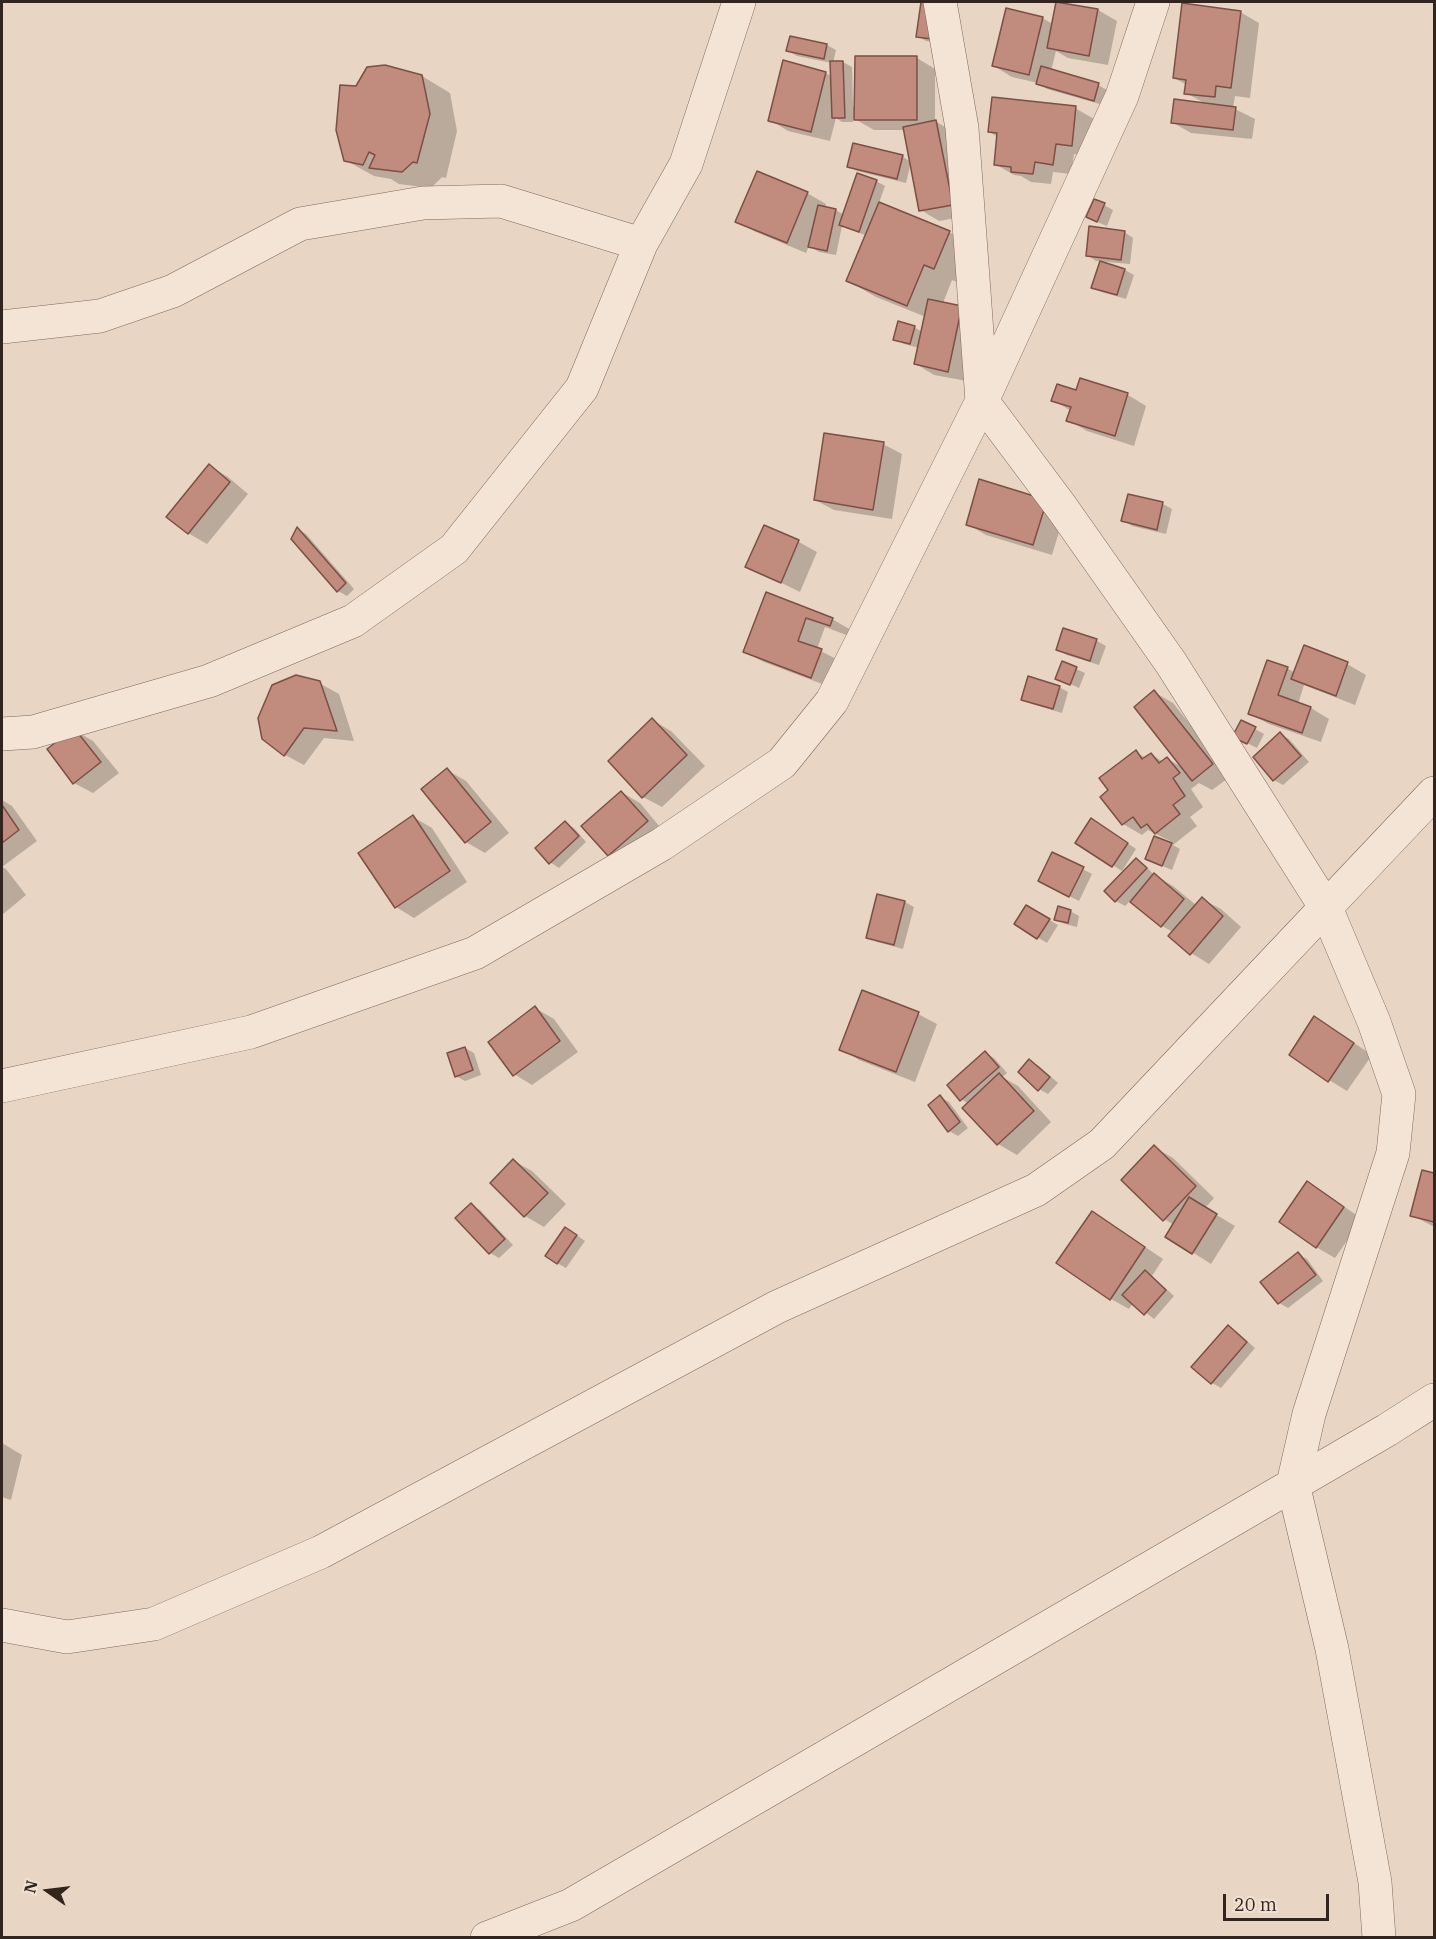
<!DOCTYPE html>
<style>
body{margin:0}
#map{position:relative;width:1436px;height:1939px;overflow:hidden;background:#e8d5c3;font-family:"IBM Plex Serif",serif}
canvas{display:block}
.frame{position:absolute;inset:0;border:3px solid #32241e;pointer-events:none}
.north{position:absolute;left:18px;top:1861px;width:60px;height:60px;-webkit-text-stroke:4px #f0e1d2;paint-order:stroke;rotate:284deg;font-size:16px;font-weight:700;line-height:24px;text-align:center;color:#32241e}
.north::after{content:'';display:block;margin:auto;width:21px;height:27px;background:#32241e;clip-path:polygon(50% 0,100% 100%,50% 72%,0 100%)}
.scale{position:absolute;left:1223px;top:1894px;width:106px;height:27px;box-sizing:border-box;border:3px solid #32241e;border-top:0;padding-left:8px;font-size:18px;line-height:21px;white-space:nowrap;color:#32241e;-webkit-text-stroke:4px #f0e1d2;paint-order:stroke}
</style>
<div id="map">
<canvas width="1436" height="1939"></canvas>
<div class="frame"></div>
<div class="north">N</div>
<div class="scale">20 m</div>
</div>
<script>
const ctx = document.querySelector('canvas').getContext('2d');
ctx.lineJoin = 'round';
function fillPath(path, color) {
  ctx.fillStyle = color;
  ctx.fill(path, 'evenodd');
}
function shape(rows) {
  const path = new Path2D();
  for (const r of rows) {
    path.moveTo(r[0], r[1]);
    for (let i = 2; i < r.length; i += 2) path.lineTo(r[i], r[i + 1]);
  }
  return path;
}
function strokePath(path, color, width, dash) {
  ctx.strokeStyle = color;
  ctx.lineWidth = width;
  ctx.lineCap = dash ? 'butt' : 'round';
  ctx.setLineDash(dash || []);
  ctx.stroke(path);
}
const shadow = shape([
 [1057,3,1098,10,1117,21,1108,65,1068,58,1056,51,1051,71,1098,85,1107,90,1103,105,1047,89,1038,83,1012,77,994,66,1042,18,1053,24],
 [947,10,941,43,926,41,917,36],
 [1240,12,1259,23,1250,98,1235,96,1233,108,1255,119,1252,139,1191,133,1172,122,1206,104,1186,93,1187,85,1174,78],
 [791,38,827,45,836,50,833,63,843,62,852,67,853,107,856,107,917,58,935,69,935,121,955,133,971,215,939,221,921,210,911,162,906,183,857,171,848,166,854,145,903,157,911,162,905,130,874,130,853,118,853,122,842,122,836,118,830,141,788,131,770,120,784,62,826,73,832,77,832,63,797,56,788,51],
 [422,76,450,93,457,131,446,178,442,177,431,188,399,184,391,179,374,176,345,160,357,88],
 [1075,108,1094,119,1090,156,1074,154,1071,174,1053,172,1051,184,1031,182,1021,176,1014,175,995,164,998,137,989,132],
 [876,181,885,186,879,203,949,232,977,248,962,284,952,280,943,303,962,307,967,381,934,375,916,364,919,348,904,344,895,339,914,327,922,332,926,317,876,297,848,281,867,236,842,226,836,255,819,252,809,246,806,253,756,232,737,222,807,193,826,204,825,208,836,210,844,215],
 [1104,205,1113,210,1107,226,1097,222],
 [1124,232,1133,238,1130,264,1096,261,1087,255],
 [1125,270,1134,275,1126,299,1102,292,1093,287],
 [1081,379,1128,395,1146,406,1134,446,1087,431,1068,420,1071,411,1053,400,1077,392],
 [883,444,902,454,892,519,834,510,815,500],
 [209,466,228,477,248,494,207,544,188,533],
 [980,481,1065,512,1052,555,986,535,967,524],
 [1129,496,1163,504,1172,509,1166,534,1132,526,1123,520],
 [765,527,799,542,817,552,800,592,747,566],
 [297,529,306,534,354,589,347,596,338,591],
 [767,594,832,619,851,630,849,636,825,627,817,649,840,661,830,687,764,662,745,652],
 [1064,630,1097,641,1106,646,1099,665,1067,655,1058,650],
 [1304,647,1347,664,1366,675,1355,705,1304,685,1298,704,1311,708,1329,719,1321,742,1269,724,1250,714,1287,668,1295,673],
 [1063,663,1085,673,1079,688,1057,678],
 [319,683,339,694,354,741,324,738,304,765,285,755,263,738],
 [1059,687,1068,692,1062,713,1032,704,1023,699],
 [1154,692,1173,703,1231,776,1212,790,1199,783,1191,789,1203,807,1190,817,1197,826,1173,845,1180,849,1172,870,1155,863,1172,842,1148,830,1142,835,1123,824,1110,791,1136,752,1146,758,1151,754,1163,762,1167,759,1184,768],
 [652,720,671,731,705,766,662,807,643,797],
 [1255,729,1264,734,1257,748,1243,741],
 [74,730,93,741,119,773,93,793,74,783],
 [1280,734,1289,739,1309,762,1283,785,1274,780],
 [447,770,466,781,509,833,485,853,466,842],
 [621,792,640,803,665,833,627,866,609,855],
 [2,800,12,806,37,841,2,867],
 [413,817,432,828,467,882,414,918,396,907],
 [565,823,574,828,586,842,559,868,550,862],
 [1100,825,1136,849,1122,871,1077,843],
 [1053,854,1092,874,1079,901,1049,886],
 [1136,860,1145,865,1154,875,1173,886,1196,905,1202,899,1221,909,1241,927,1209,964,1191,953,1173,932,1162,926,1131,900,1125,906,1116,901],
 [2,867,6,869,26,895,2,915],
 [878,896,905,902,914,907,903,949,877,942,868,937],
 [1027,907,1058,925,1047,943,1016,924],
 [1070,911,1079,916,1077,927,1065,924,1056,919],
 [863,992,918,1014,937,1024,915,1082,859,1060,841,1049],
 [535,1008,554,1019,578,1052,532,1085,514,1074],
 [1333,1029,1372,1055,1347,1091,1329,1080],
 [465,1048,474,1053,481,1075,465,1081,456,1076],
 [985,1053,994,1058,1007,1073,1002,1077,1018,1086,1051,1122,1017,1155,998,1144,969,1104,961,1099],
 [1030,1061,1039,1066,1058,1083,1048,1094,1039,1089],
 [940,1097,949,1102,968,1128,958,1136,949,1131],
 [1154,1147,1173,1158,1214,1198,1205,1208,1235,1226,1211,1264,1167,1236,1174,1225,1164,1219],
 [514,1161,532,1171,566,1204,544,1227,525,1216,492,1183],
 [1423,1172,1434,1175,1434,1227,1412,1215],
 [1326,1194,1362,1219,1335,1258,1316,1247],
 [471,1205,480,1210,513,1245,499,1258,490,1253],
 [1111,1224,1163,1259,1152,1276,1174,1296,1154,1319,1133,1303,1129,1309,1111,1299],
 [575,1234,585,1241,566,1268,557,1263],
 [1298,1254,1307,1259,1323,1281,1288,1308,1279,1303],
 [1228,1327,1237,1332,1255,1348,1221,1388,1212,1383],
 [2,1443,22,1455,11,1500,2,1497]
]);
const building = shape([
 [921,2,925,2,932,39,916,37,921,2],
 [1056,2,1098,9,1089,56,1047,48,1056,2],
 [1182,3,1241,11,1231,88,1216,86,1215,97,1184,94,1186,80,1173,78,1182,3],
 [1006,8,1043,17,1029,75,992,66,1006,8],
 [790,36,827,44,824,59,786,51,790,36],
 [855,56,917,56,917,120,854,120,855,56],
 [783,60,826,72,811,132,768,121,783,60],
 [830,61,843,61,845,118,832,118,830,61],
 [385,65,422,75,430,114,417,163,413,162,402,172,369,168,375,155,369,152,363,165,344,161,336,130,340,85,356,86,367,67,385,65],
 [1041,66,1099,83,1094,101,1036,84,1041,66],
 [992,97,1076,106,1072,146,1056,144,1053,165,1035,162,1033,174,1011,172,1011,167,994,165,997,133,988,132,992,97],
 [1174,99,1236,107,1233,130,1171,123,1174,99],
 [936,120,953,205,919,211,903,127,936,120],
 [853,143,903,155,897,179,847,167,853,143],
 [757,171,808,192,787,243,735,222,757,171],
 [857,173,877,180,859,232,839,225,857,173],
 [1094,199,1105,203,1097,222,1086,217,1094,199],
 [879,202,950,231,934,269,924,265,907,306,846,281,879,202],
 [818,205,836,209,827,251,808,247,818,205],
 [1089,226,1125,231,1121,260,1086,256,1089,226],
 [1100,261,1125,269,1117,295,1091,288,1100,261],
 [928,299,962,306,948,372,914,364,928,299],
 [898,321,915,326,910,344,893,340,898,321],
 [1080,378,1128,393,1115,436,1066,421,1071,407,1051,401,1057,384,1076,390,1080,378],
 [824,433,884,442,873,510,814,500,824,433],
 [209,464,230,482,188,534,166,517,209,464],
 [979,479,1047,500,1033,545,966,525,979,479],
 [1128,494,1163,502,1157,530,1121,521,1128,494],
 [764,525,799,540,781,583,745,567,764,525],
 [297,527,346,583,337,592,291,539,297,527],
 [766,592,833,618,830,626,806,618,798,641,822,649,811,678,743,652,766,592],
 [1063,628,1097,639,1090,661,1056,650,1063,628],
 [1304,645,1348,662,1336,696,1291,679,1304,645],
 [1267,660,1288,667,1278,695,1311,707,1302,733,1248,714,1267,660],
 [1062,661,1077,667,1070,685,1055,679,1062,661],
 [296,675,320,681,337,731,304,728,284,756,262,739,258,718,272,685,296,675],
 [1028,676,1060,686,1053,709,1021,700,1028,676],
 [1154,690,1213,764,1192,781,1134,707,1154,690],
 [652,718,687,755,642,798,608,761,652,718],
 [1241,720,1256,727,1247,744,1232,737,1241,720],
 [74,728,101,762,73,784,47,749,74,728],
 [1280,732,1301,756,1273,781,1253,757,1280,732],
 [1136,750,1142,759,1151,753,1159,763,1167,757,1180,773,1173,778,1185,796,1173,805,1180,814,1155,834,1147,824,1141,828,1133,817,1122,825,1100,797,1108,790,1099,778,1136,750],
 [447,768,491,822,465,843,421,789,447,768],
 [621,791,648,821,608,856,581,826,621,791],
 [2,805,19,830,2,843,2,805],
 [413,815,450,871,395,908,358,853,413,815],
 [1091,818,1128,843,1112,867,1075,843,1091,818],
 [565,821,579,836,549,864,535,848,565,821],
 [1154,836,1172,843,1162,866,1145,859,1154,836],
 [1052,852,1084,867,1069,897,1038,881,1052,852],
 [1136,858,1147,868,1115,902,1104,891,1136,858],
 [1154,873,1184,899,1161,927,1130,902,1154,873],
 [877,894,905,901,894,945,866,938,877,894],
 [1202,897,1223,916,1190,955,1168,936,1202,897],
 [1026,905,1050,919,1037,939,1014,924,1026,905],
 [1058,906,1071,910,1068,923,1054,920,1058,906],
 [862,990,919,1012,896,1072,839,1050,862,990],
 [535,1006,560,1041,513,1076,488,1042,535,1006],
 [1314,1016,1354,1043,1328,1082,1289,1055,1314,1016],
 [465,1047,473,1070,455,1077,447,1053,465,1047],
 [985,1051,999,1067,960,1101,947,1085,985,1051],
 [1029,1059,1050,1077,1038,1091,1018,1072,1029,1059],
 [999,1073,1034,1111,997,1145,962,1108,999,1073],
 [940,1095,960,1122,948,1132,928,1105,940,1095],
 [1154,1145,1196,1186,1163,1221,1121,1180,1154,1145],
 [513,1159,548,1193,524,1217,490,1183,513,1159],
 [1422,1170,1434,1173,1434,1222,1410,1216,1422,1170],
 [1307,1181,1344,1207,1316,1248,1279,1222,1307,1181],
 [1189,1197,1217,1214,1192,1254,1165,1237,1189,1197],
 [471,1203,505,1239,489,1254,455,1218,471,1203],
 [1092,1211,1145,1247,1110,1300,1056,1263,1092,1211],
 [565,1227,577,1235,557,1264,545,1256,565,1227],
 [1298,1252,1316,1275,1278,1304,1260,1282,1298,1252],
 [1145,1270,1166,1290,1144,1315,1122,1295,1145,1270],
 [1228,1325,1247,1342,1211,1384,1191,1367,1228,1325]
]);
const minor = shape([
 [940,2,962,128,982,401,1062,508,1171,663,1326,908,1374,1022,1399,1094,1393,1153,1309,1414,1293,1484,1332,1649,1375,1882,1379,1938],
 [2,327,100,316,173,291,300,224,423,203,501,201,641,244],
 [2,734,33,732,209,681,353,621,454,549,582,388,641,244,686,164,739,2],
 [2,1086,251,1032,475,953,662,844,782,763,832,701,982,401,1122,96,1153,2],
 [2,1625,67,1637,154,1624,321,1552,777,1307,1036,1190,1102,1144,1434,793],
 [487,1938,571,1905,1387,1430,1434,1400]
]);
fillPath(shadow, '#0003');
fillPath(building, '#c18b7e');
strokePath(building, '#7c4f45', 1.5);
strokePath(minor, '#80685c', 34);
strokePath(minor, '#f4e4d5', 33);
</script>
